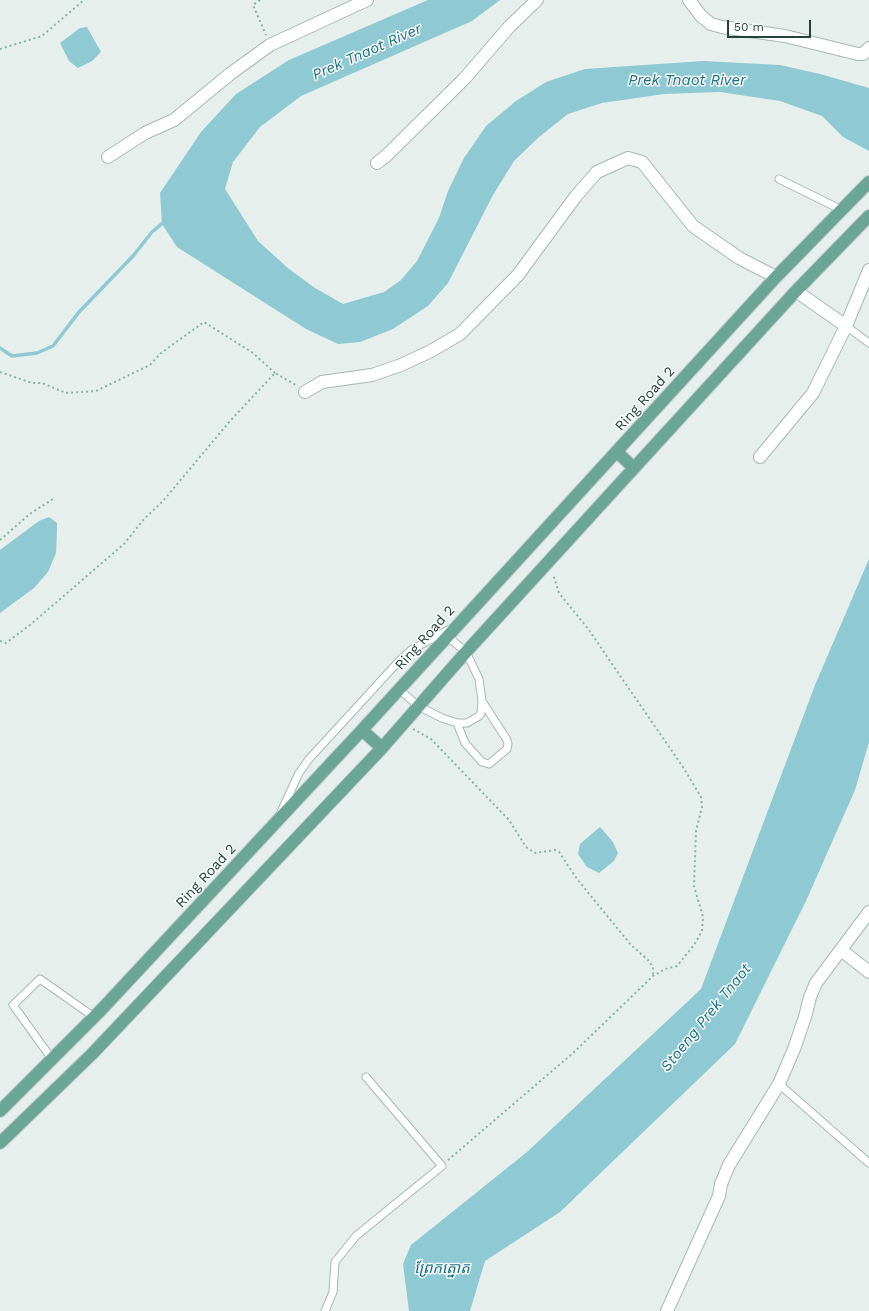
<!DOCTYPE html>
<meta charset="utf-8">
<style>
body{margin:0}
#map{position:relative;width:869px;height:1311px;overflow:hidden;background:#e6efeb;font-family:"Work Sans",sans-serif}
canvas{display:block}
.scale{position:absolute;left:727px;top:20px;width:84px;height:18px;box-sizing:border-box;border:2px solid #24423a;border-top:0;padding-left:5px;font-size:12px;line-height:14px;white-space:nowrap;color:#24423a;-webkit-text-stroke:3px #f7fbf9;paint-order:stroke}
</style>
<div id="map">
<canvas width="869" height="1311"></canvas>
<div class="scale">50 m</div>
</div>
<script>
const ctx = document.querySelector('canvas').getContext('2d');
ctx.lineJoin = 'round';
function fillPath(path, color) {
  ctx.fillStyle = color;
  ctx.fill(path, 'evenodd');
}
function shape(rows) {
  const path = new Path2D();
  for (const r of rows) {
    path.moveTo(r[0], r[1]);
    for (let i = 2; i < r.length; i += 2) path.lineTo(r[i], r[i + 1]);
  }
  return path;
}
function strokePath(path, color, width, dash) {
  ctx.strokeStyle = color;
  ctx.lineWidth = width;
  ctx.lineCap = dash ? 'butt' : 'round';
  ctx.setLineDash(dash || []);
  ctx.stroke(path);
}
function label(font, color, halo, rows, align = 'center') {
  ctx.font = font + ' "Work Sans","Noto Sans Khmer",sans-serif';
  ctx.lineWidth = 3;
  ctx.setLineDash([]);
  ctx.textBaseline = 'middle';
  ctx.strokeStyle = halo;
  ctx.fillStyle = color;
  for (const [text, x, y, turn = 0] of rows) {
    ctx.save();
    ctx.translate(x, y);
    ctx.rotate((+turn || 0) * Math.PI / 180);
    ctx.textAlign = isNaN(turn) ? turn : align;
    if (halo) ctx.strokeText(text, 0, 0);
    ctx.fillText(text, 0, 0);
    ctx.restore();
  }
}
const water = shape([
 [428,0,500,0,472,21,301,96,260,127,233,162,225,189,258,241,289,269,315,288,343,304,384,292,401,280,417,261,439,218,448,191,464,158,486,126,516,101,546,82,585,69,703,61,780,65,820,74,869,88,869,151,843,137,822,116,780,101,720,92,664,94,602,103,568,114,539,137,514,161,493,195,448,283,428,306,393,329,360,342,338,344,306,329,177,247,162,224,160,193,201,132,236,94,289,60],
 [87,27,101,52,92,61,78,68,69,61,60,43,80,28],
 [49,517,57,523,57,531,56,553,48,572,34,588,0,613,0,550,39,521],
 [869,559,869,742,855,790,806,901,735,1044,560,1212,485,1261,470,1311,409,1311,403,1264,411,1245,527,1152,701,989,815,685],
 [600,827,613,842,618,853,614,861,599,873,587,867,578,854,580,844]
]);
const stream = shape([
 [0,348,12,356,37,353,53,346,79,312,133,256,152,232,165,221]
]);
const path = shape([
 [260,0,253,5,266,35],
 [0,49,42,36,84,0],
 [0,372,32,383,42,383,66,393,96,391,150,365,161,353,204,322,253,353,275,373],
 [0,540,31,513,53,499],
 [0,641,6,643,30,625,124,544,144,519,163,501,230,421,275,373,296,385],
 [413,729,431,739,509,820,526,847,535,853,555,850,559,852,577,879,631,945,648,960,653,967,653,976],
 [448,1160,572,1054,653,976,665,969,677,966,694,945,702,931,703,917,694,886,696,831,702,807,701,797,683,767,625,683,589,630,559,593,553,574]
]);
const lane = shape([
 [779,179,842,210],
 [846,326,869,343],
 [399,689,418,706,442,718,457,723,467,723,479,716,481,713,482,701,479,679,466,652,447,636],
 [457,723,465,743,482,762,489,764,507,749,508,744,507,740,482,701],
 [281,812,299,773,309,759,399,661,411,650,450,629],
 [52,1059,13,1005,40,979,94,1017],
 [779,1084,869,1163],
 [325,1311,333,1292,335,1262,356,1236,442,1166,366,1077]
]);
const street = shape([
 [689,0,701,16,711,24,722,27,785,36,858,54,863,54,869,48],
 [108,157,145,133,174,120,230,74,270,45,367,0],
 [377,163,386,156,465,78,509,27,537,0],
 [846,326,869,270],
 [305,392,322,382,372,375,401,365,431,351,460,334,518,275,576,196,597,172,628,158,642,162,693,226,739,258,776,277],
 [760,457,813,393,846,326,796,291],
 [841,950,869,972],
 [667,1311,719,1196,721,1184,729,1165,779,1084,794,1049,805,1017,810,997,816,983,869,912]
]);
const primary = shape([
 [617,452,634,468],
 [362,730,382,748],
 [0,1111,102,1009,362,730,776,277,869,182],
 [0,1143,92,1054,382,748,466,652,634,468,796,291,869,216]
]);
const streetNames = [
 ["Ring Road 2",645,399,-48],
 ["Ring Road 2",425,638,-48],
 ["Ring Road 2",206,876,-47]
];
const waterNames = [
 ["Prek Tnaot River",367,52,-24],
 ["Prek Tnaot River",687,81],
 ["Stoeng Prek Tnaot",706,1018,-51],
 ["ព្រែកត្នោត",442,1269]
];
fillPath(water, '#8ec9d4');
strokePath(stream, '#8ec9d4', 3.5);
strokePath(lane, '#a8b8b2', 9);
strokePath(street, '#a8b8b2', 14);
strokePath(primary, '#c2cac8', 14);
strokePath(path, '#86b3a5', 2, [2, 3]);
strokePath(lane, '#fff', 7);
strokePath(street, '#fff', 12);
strokePath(primary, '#6aa596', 12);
label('14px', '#24423a', '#f7fbf9', streetNames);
label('italic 15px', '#1c6f80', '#f7fbf9', waterNames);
</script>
